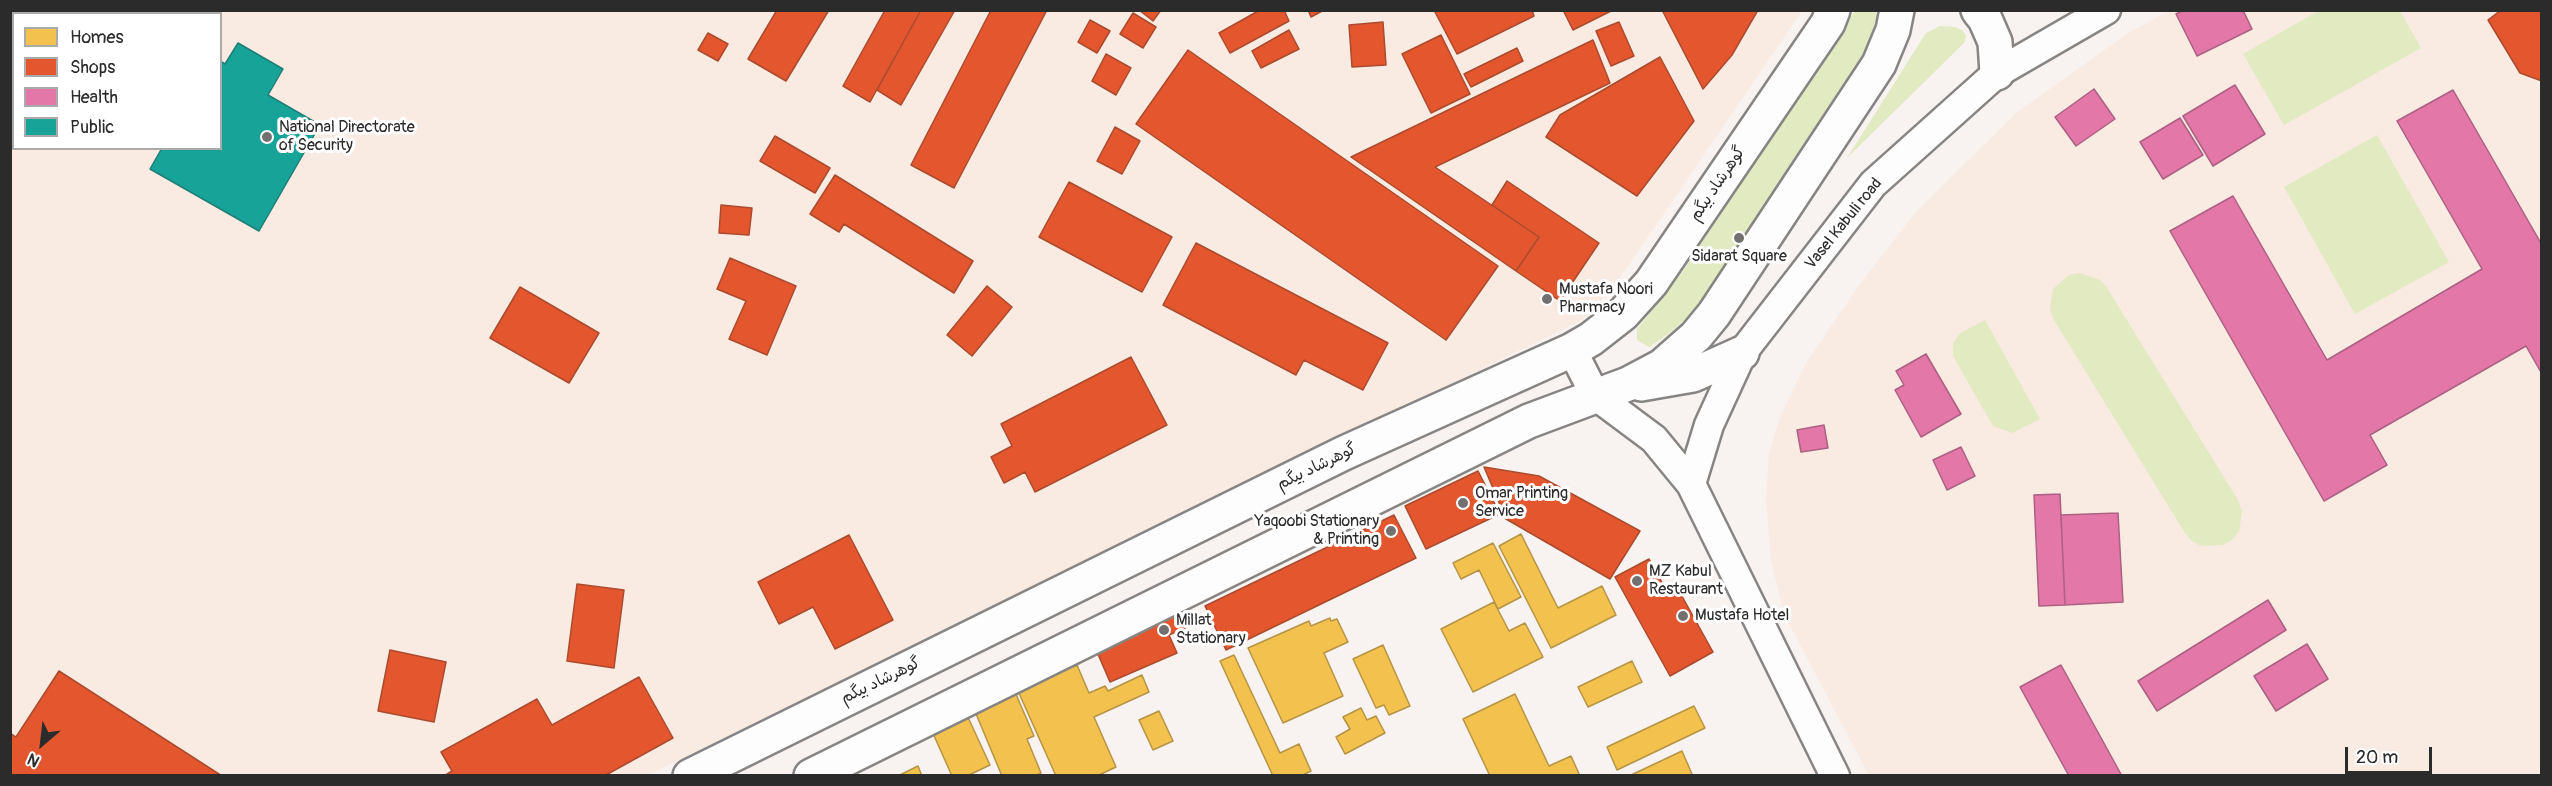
<!DOCTYPE html>
<meta charset="utf-8">
<style>
body{margin:0}
#map{position:relative;width:2552px;height:786px;overflow:hidden;background:#f8f3f0;font-family:Pangolin,sans-serif}
canvas{display:block}
.frame{position:absolute;inset:0;border:12px solid #2b2b2b;pointer-events:none}
.legend{position:absolute;left:12px;top:12px;width:210px;height:138px;box-sizing:border-box;background:#fff;border:2px solid #aaa;margin:0;padding:8px 10px;list-style:none;font-size:18px;color:#2b2b2b}
.legend li{display:flex;align-items:center;gap:12px;height:30px}
.legend b{width:30px;border:2px solid #aaa}
.north{position:absolute;left:12px;top:714px;width:60px;height:60px;-webkit-text-stroke:4px #fff;paint-order:stroke;rotate:208deg;font-size:16px;font-weight:700;line-height:24px;text-align:center;color:#2b2b2b}
.north::after{content:'';display:block;margin:auto;width:21px;height:27px;background:#2b2b2b;clip-path:polygon(50% 0,100% 100%,50% 72%,0 100%)}
.scale{position:absolute;left:2345px;top:747px;width:87px;height:27px;box-sizing:border-box;border:3px solid #2b2b2b;border-top:0;padding-left:8px;font-size:18px;line-height:21px;white-space:nowrap;color:#2b2b2b;-webkit-text-stroke:4px #fff;paint-order:stroke}
</style>
<div id="map">
<canvas width="2552" height="786"></canvas>
<div class="frame"></div>
<ul class="legend">
<li><b style="height:16px;background:#f2c14e"></b>Homes</li>
<li><b style="height:16px;background:#e4572e"></b>Shops</li>
<li><b style="height:16px;background:#e377a8"></b>Health</li>
<li><b style="height:16px;background:#17a398"></b>Public</li>
</ul>
<div class="north">N</div>
<div class="scale">20 m</div>
</div>
<script>
const ctx = document.querySelector('canvas').getContext('2d');
ctx.lineJoin = 'round';
function fillPath(path, color) {
  ctx.fillStyle = color;
  ctx.fill(path, 'evenodd');
}
function shape(rows) {
  const path = new Path2D();
  for (const r of rows) {
    path.moveTo(r[0], r[1]);
    for (let i = 2; i < r.length; i += 2) path.lineTo(r[i], r[i + 1]);
  }
  return path;
}
function strokePath(path, color, width, dash) {
  ctx.strokeStyle = color;
  ctx.lineWidth = width;
  ctx.lineCap = dash ? 'butt' : 'round';
  ctx.setLineDash(dash || []);
  ctx.stroke(path);
}
function label(font, color, halo, rows, align = 'center') {
  ctx.font = font + ' Pangolin,"Playpen Sans Arabic",sans-serif';
  ctx.lineWidth = 6;
  ctx.setLineDash([]);
  ctx.textBaseline = 'middle';
  ctx.strokeStyle = halo;
  ctx.fillStyle = color;
  for (const [text, x, y, turn = 0] of rows) {
    ctx.save();
    ctx.translate(x, y);
    ctx.rotate((+turn || 0) * Math.PI / 180);
    ctx.textAlign = isNaN(turn) ? turn : align;
    if (halo) ctx.strokeText(text, 0, 0);
    ctx.fillText(text, 0, 0);
    ctx.restore();
  }
}
const built = shape([
 [10,11,1802,11,1613,288,1582,320,646,776,11,775],
 [14,14,220,14,220,148,14,148],
 [2169,11,2541,11,2541,775,1869,776,1784,614,1771,561,1766,500,1769,453,1780,417,1806,363,1860,284,1915,213,2015,114,2128,33]
]);
const green = shape([
 [2320,10,2400,11,2421,48,2284,125,2243,54],
 [1855,11,1875,11,1877,15,1865,55,1714,288,1691,315,1667,335,1649,347,1637,340,1637,329,1680,275],
 [1940,26,1955,27,1962,30,1966,36,1964,43,1847,158,1926,33],
 [2377,135,2449,262,2355,314,2284,187],
 [2080,273,2100,280,2107,288,2238,500,2242,511,2239,531,2232,540,2223,545,2201,546,2192,541,2185,533,2054,320,2050,310,2053,289,2069,275],
 [1985,320,2040,419,2012,433,1993,426,1953,356,1953,344,1959,334]
]);
const homes = shape([
 [1521,534,1558,608,1602,586,1616,615,1551,648,1499,546,1521,534],
 [1493,543,1521,597,1498,609,1479,570,1461,579,1453,563,1493,543],
 [1494,602,1509,631,1525,623,1543,657,1473,692,1441,629,1494,602],
 [1330,618,1331,621,1337,619,1348,642,1324,653,1343,696,1283,723,1248,648,1309,621,1311,626,1330,618],
 [1383,645,1410,706,1389,715,1384,705,1376,708,1353,659,1383,645],
 [1234,655,1280,753,1299,744,1311,771,1301,776,1273,776,1220,661,1234,655],
 [1632,661,1642,682,1588,707,1578,687,1632,661],
 [1077,665,1089,693,1105,686,1108,691,1142,675,1149,692,1094,717,1116,767,1097,776,1056,776,1018,691,1077,665],
 [1015,692,1034,736,1027,739,1041,773,1035,776,1002,776,974,709,1015,692],
 [1515,694,1549,766,1571,756,1580,776,1490,776,1463,719,1515,694],
 [1694,706,1705,728,1617,770,1607,747,1694,706],
 [1361,708,1367,720,1376,716,1385,733,1345,754,1336,737,1350,729,1343,717,1361,708],
 [1159,711,1173,741,1153,750,1139,720,1159,711],
 [966,713,990,765,967,776,952,776,931,729,966,713],
 [1682,751,1692,774,1689,776,1629,776,1682,751],
 [918,766,922,776,898,776,918,766]
]);
const shops = shape([
 [777,10,829,10,786,81,748,59,777,10],
 [885,10,921,10,870,102,843,86,885,10],
 [921,10,955,10,901,105,877,90,921,10],
 [991,10,1047,10,954,188,911,165,991,10],
 [1139,10,1161,10,1153,21,1139,10],
 [1260,10,1284,10,1289,21,1230,53,1219,33,1260,10],
 [1308,10,1324,10,1311,17,1308,10],
 [1439,10,1532,10,1534,16,1457,54,1435,12,1439,10],
 [1563,10,1613,10,1573,30,1563,10],
 [1662,10,1758,10,1732,55,1703,89,1662,10],
 [2501,10,2542,10,2542,81,2520,73,2488,20,2501,10],
 [1133,13,1156,27,1143,48,1120,34,1133,13],
 [1090,20,1110,31,1097,53,1078,42,1090,20],
 [1383,22,1386,65,1352,67,1349,25,1383,22],
 [1619,22,1634,56,1611,66,1596,31,1619,22],
 [1289,30,1299,49,1261,68,1252,51,1289,30],
 [708,33,728,44,718,61,698,50,708,33],
 [1441,35,1470,94,1431,113,1402,54,1441,35],
 [1593,40,1610,83,1435,167,1539,237,1516,271,1351,157,1593,40],
 [1517,48,1523,61,1471,87,1464,74,1517,48],
 [1188,50,1498,266,1446,340,1136,124,1188,50],
 [1106,54,1131,68,1116,95,1092,81,1106,54],
 [1660,57,1694,121,1637,196,1546,137,1560,115,1660,57],
 [1115,127,1140,141,1122,174,1097,161,1115,127],
 [775,136,830,168,815,193,760,161,775,136],
 [835,175,973,261,954,293,844,224,839,232,810,214,835,175],
 [1507,181,1599,243,1560,301,1516,271,1539,237,1492,205,1507,181],
 [1069,182,1172,237,1142,292,1039,237,1069,182],
 [721,205,752,208,749,235,719,233,721,205],
 [1196,243,1388,343,1363,390,1304,360,1296,375,1163,305,1196,243],
 [730,258,796,286,767,355,729,339,746,301,717,289,730,258],
 [987,286,1012,307,972,356,947,335,987,286],
 [520,287,599,333,569,383,490,338,520,287],
 [1131,357,1167,425,1035,492,1025,472,1004,483,991,457,1012,446,1001,424,1131,357],
 [1484,467,1539,476,1640,531,1610,579,1506,519,1484,467],
 [1478,471,1500,514,1426,549,1405,506,1478,471],
 [1394,515,1416,558,1226,650,1205,606,1394,515],
 [849,535,893,620,835,649,813,607,779,624,758,582,849,535],
 [1649,559,1669,595,1678,589,1713,652,1670,676,1615,577,1649,559],
 [577,584,624,590,614,668,567,661,577,584],
 [1179,609,1187,627,1169,635,1177,653,1110,682,1094,645,1179,609],
 [390,650,446,662,434,722,378,711,390,650],
 [59,671,222,776,10,776,10,733,16,737,59,671],
 [639,677,673,738,604,776,444,776,452,771,441,752,537,699,552,725,639,677]
]);
const health = shape([
 [2184,10,2243,10,2252,29,2197,56,2176,14,2184,10],
 [2235,85,2265,134,2213,166,2183,116,2235,85],
 [2094,89,2115,119,2076,146,2055,117,2094,89],
 [2453,90,2542,245,2542,374,2526,346,2370,435,2387,465,2324,501,2170,231,2233,196,2327,360,2482,269,2397,121,2453,90],
 [2180,118,2203,155,2163,179,2140,142,2180,118],
 [1926,354,1961,414,1921,437,1895,390,1904,385,1896,371,1926,354],
 [1824,425,1828,448,1801,452,1797,430,1824,425],
 [1961,447,1975,476,1947,490,1933,460,1961,447],
 [2060,494,2065,605,2039,606,2034,495,2060,494],
 [2118,513,2123,602,2065,605,2061,515,2118,513],
 [2268,600,2286,630,2157,711,2138,681,2268,600],
 [2307,644,2328,679,2276,711,2254,676,2307,644],
 [2061,665,2122,776,2069,776,2020,687,2061,665]
]);
const public = shape([
 [238,43,283,69,268,95,320,125,259,231,150,169,162,148,220,148,220,61,225,64,238,43]
]);
const minor = shape([
 [1572,350,1595,395,1654,439,1691,484,1835,776],
 [1691,484,1709,425,1742,353,1873,184,1997,73,2106,10]
]);
const major = shape([
 [1978,10,1985,19,1995,42,1997,73],
 [1641,384,1693,375,1742,353],
 [690,776,1344,453,1572,350,1591,339,1623,314,1651,283,1828,23,1833,10],
 [811,776,1529,421,1628,384,1662,366,1696,336,1714,314,1879,64,1893,30,1897,10]
]);
const markers = [
 [267,137,6,"#737170"],
 [1739,238,6,"#737170"],
 [1547,299,6,"#737170"],
 [1463,503,6,"#737170"],
 [1391,531,6,"#737170"],
 [1637,581,6,"#737170"],
 [1683,616,6,"#737170"],
 [1164,630,6,"#737170"]
];
const poiNames = [
 ["National Directorate",279,128],
 ["of Security",279,146],
 ["Sidarat Square",1739,257,"center"],
 ["Mustafa Noori",1559,290],
 ["Pharmacy",1559,308],
 ["Omar Printing",1475,494],
 ["Service",1475,512],
 ["Yaqoobi Stationary",1379,522,"right"],
 ["& Printing",1379,540,"right"],
 ["MZ Kabul",1649,572],
 ["Restaurant",1649,590],
 ["Mustafa Hotel",1695,616],
 ["Millat",1176,621],
 ["Stationary",1176,639]
];
const streetNames = [
 ["گوهرشاد بیگم",1718,184,-56],
 ["Vasel Kabuli road",1844,224,-51],
 ["گوهرشاد بیگم",1317,467,-26],
 ["گوهرشاد بیگم",881,681,-26]
];
fillPath(built, '#f9eae2');
fillPath(green, '#e1eac0');
fillPath(homes, '#f2c14e');
strokePath(homes, '#b69444', 1.5);
fillPath(shops, '#e4572e');
strokePath(shops, '#ac4a2d', 1.5);
fillPath(health, '#e377a8');
strokePath(health, '#ac6082', 1.5);
fillPath(public, '#17a398');
strokePath(public, '#1d7f77', 1.5);
strokePath(minor, '#878584', 33);
strokePath(major, '#878584', 38);
strokePath(minor, '#fefdfd', 28);
strokePath(major, '#fefdfd', 33);
for (const [x, y, r, color] of markers) {
  const dot = new Path2D();
  dot.arc(x, y, r, 0, 2 * Math.PI);
  ctx.fillStyle = color;
  ctx.fill(dot);
  strokePath(dot, '#fff', 2);
}
label('16px', '#2b2b2b', '#fff', poiNames, 'left');
label('16px', '#2b2b2b', '#fff', streetNames);
</script>
